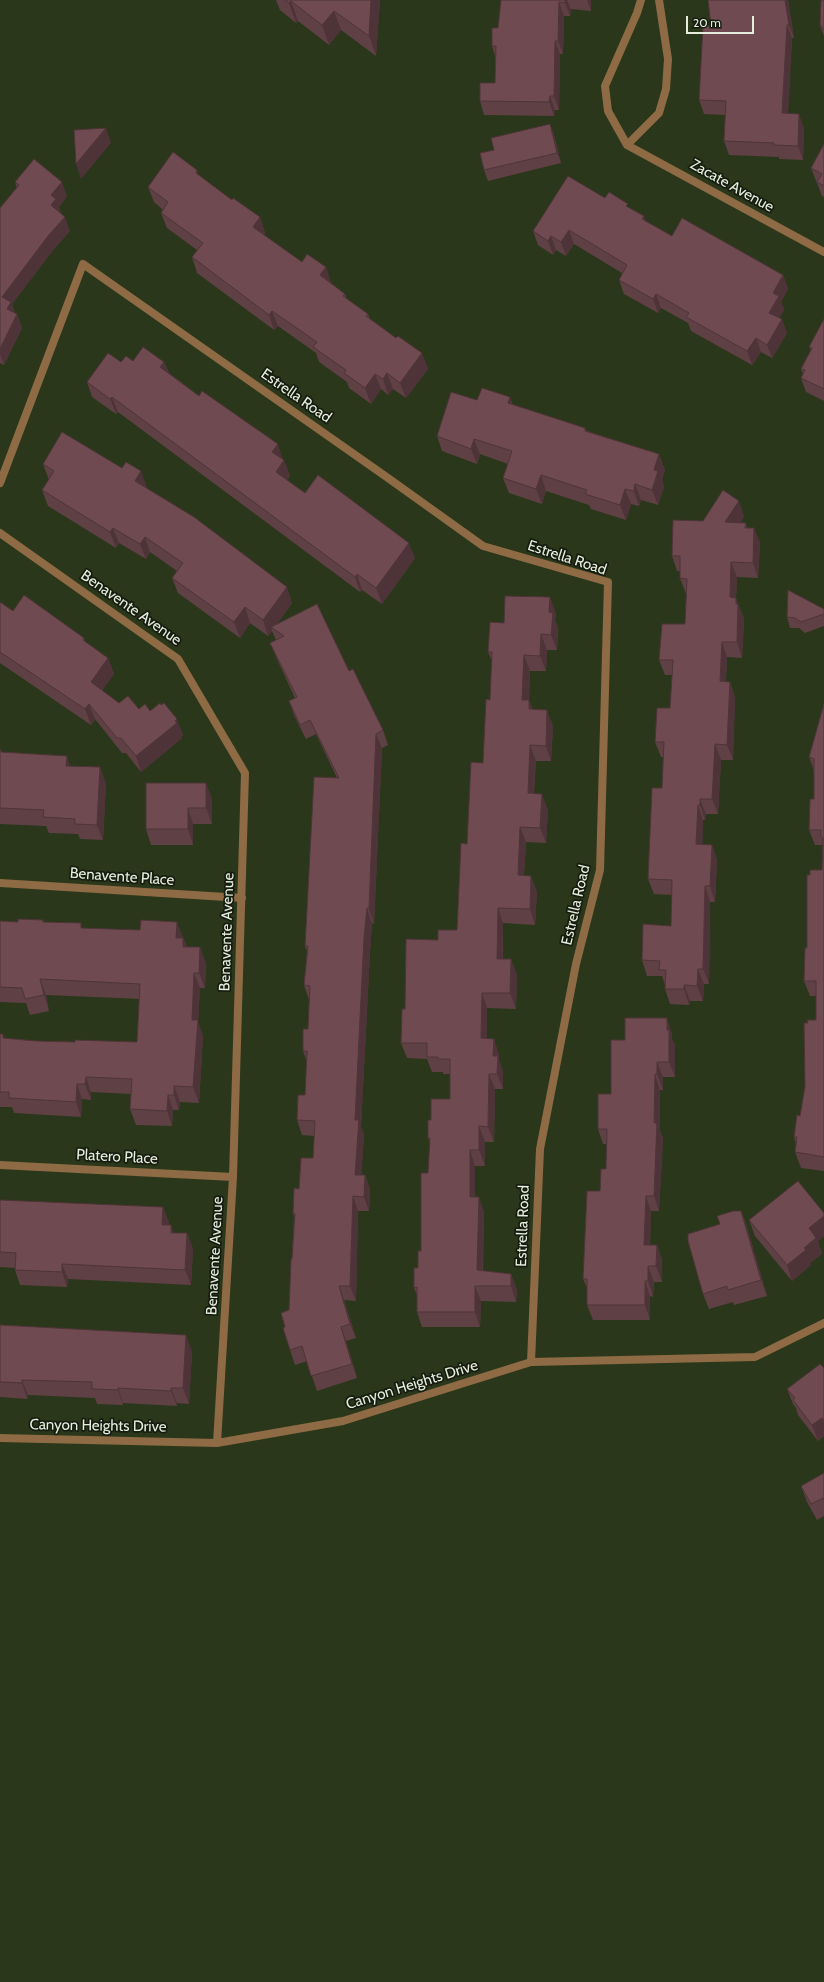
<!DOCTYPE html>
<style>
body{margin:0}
#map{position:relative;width:824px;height:1982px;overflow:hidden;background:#2a371a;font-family:Cabin,sans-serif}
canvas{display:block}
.scale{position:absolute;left:686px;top:16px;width:68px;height:18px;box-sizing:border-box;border:2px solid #e5eedd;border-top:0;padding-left:5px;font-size:12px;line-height:14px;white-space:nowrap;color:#e5eedd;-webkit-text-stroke:3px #161c0f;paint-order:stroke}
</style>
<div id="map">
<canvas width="824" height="1982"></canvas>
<div class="scale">20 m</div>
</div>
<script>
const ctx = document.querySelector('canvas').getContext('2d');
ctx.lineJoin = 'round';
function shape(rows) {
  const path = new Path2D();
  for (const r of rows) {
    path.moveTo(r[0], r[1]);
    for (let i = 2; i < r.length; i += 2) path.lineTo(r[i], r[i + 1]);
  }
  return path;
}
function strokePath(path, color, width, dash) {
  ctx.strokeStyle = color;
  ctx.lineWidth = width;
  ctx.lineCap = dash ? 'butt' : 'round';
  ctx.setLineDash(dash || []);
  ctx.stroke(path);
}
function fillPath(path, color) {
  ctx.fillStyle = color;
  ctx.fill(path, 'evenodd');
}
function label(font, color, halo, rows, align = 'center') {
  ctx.font = font + ' Cabin,sans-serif';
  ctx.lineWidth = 3.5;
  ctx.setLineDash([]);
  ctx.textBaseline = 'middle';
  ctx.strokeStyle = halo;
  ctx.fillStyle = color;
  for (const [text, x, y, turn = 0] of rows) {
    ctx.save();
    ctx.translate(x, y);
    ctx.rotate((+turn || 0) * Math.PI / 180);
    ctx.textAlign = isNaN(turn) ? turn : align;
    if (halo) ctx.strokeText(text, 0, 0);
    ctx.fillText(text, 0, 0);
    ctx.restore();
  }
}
const minor = shape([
 [641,0,637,13,605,86,608,111,627,145,824,252],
 [627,145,659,113,666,89,668,59,659,0],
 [0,483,83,264,388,478,483,546,608,582,600,870,576,964,540,1149,531,1362],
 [0,533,178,659,245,773,233,1177,217,1443],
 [0,883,242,898],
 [0,1165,233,1177],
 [0,1438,217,1443,343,1421,531,1362,755,1357,824,1323]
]);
const wall = shape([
 [276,0,380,0,376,56,341,30,329,45,298,21,296,23,280,10],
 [501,0,591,0,591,11,571,9,570,16,564,16,563,54,560,54,559,110,555,110,554,116,484,115,480,101,495,83,495,56,492,46,498,28],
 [708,0,788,0,794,38,792,38,788,113,804,128,803,160,779,159,779,157,729,155,724,141,725,115,704,114,699,100,711,26],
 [824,0,824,36,820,26],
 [550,124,554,135,561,163,488,181,484,170,494,150],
 [824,144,824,197,822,196,811,168],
 [199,176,232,200,260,217,265,233,264,235,302,262,326,267,331,283,345,294,347,299,368,314,370,319,396,338,422,353,428,369,406,398,393,389,388,395,381,389,371,404,349,388,347,382,319,362,316,353,278,326,274,330,197,273,192,257,197,250,167,228,161,213,163,210,154,202,148,187],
 [15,182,67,196,59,207,61,214,70,231,53,250,12,304,15,313,17,314,22,328,4,365,0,363,0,208,17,188],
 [605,198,629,208,645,221,672,236,783,275,788,289,781,302,784,310,779,318,787,333,772,358,761,352,752,365,691,331,688,323,661,308,658,313,624,294,619,280,622,273,574,244,566,256,556,250,553,255,538,245,533,231],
 [824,319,824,401,806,392,801,378,803,374,801,369,811,350,809,347],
 [133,361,164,362,169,373,284,460,290,476,287,480,305,493,415,558,382,604,362,590,360,592,118,412,116,414,92,397,87,382,121,362],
 [477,400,513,405,585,428,587,431,659,454,665,470,662,480,664,487,658,505,641,500,639,506,631,504,626,520,591,509,589,505,546,491,542,504,509,493,503,478,508,464,480,454,477,464,442,451,437,436],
 [43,464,147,487,146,488,292,603,277,624,349,671,383,730,388,745,382,748,374,924,372,923,370,952,361,1127,364,1134,361,1175,365,1175,370,1190,369,1211,358,1211,356,1301,344,1300,356,1338,346,1341,357,1378,317,1391,307,1361,295,1365,290,1350,285,1327,289,1310,294,1217,293,1213,299,1189,313,1158,314,1136,302,1135,297,1120,305,1095,307,1062,303,1051,308,1029,309,1000,304,985,307,951,305,946,337,778,316,734,306,739,294,715,289,701,295,698,276,657,270,643,276,640,272,631,268,636,250,623,240,638,178,593,172,578,177,571,150,552,146,559,119,543,116,548,48,506,42,490,49,480],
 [744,516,740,523,746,523,747,528,754,528,760,543,758,578,737,577,736,598,744,619,742,658,727,657,726,682,730,682,735,697,733,760,721,760,718,814,706,814,705,820,703,820,702,844,712,845,717,860,715,902,710,902,709,984,704,984,703,1001,690,1001,689,1005,670,1004,665,989,665,985,662,976,647,976,642,960,671,926,672,895,654,894,648,879,662,788,663,757,661,757,655,742,670,708,672,675,665,675,659,660,685,624,687,594,686,594,680,578,680,571,677,571,672,556,703,521],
 [0,602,13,611,84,638,85,642,108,658,114,674,102,690,119,703,139,709,150,711,183,735,181,736,182,738,141,772,126,753,122,753,95,719,91,725,0,663],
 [824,609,824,626,805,633,799,628,790,628,787,617],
 [556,613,555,620,558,628,557,650,547,650,546,671,530,671,529,700,533,710,553,726,551,761,536,761,534,794,548,810,546,843,526,842,524,875,537,891,535,925,503,923,503,959,511,959,517,975,516,1009,487,1008,487,1039,499,1054,499,1060,503,1072,503,1089,495,1089,494,1142,485,1142,485,1166,475,1166,475,1197,484,1212,483,1271,511,1274,517,1290,516,1302,481,1301,480,1327,422,1327,417,1312,417,1295,414,1288,421,1251,428,1173,430,1143,428,1138,431,1120,450,1099,450,1074,443,1074,443,1072,432,1072,427,1059,407,1058,401,1043,405,1009,438,940,457,930,467,844,483,763,490,700,492,661,488,652,504,623],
 [824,704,824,1171,801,1168,795,1152,796,1144,794,1137,800,1116,805,1086,808,1023,816,1020,816,996,810,996,804,981,807,948,810,875,822,870,823,845,815,845,809,830,814,799,814,771,809,757],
 [0,750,2,753,70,766,106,783,103,840,80,839,78,834,49,833,46,826,0,824],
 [146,783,212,798,212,824,193,824,193,845,151,845,146,829],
 [43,920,44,922,83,928,183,937,187,947,206,963,205,988,200,988,198,1022,203,1036,199,1103,180,1102,179,1110,173,1110,172,1126,136,1125,130,1109,131,1094,91,1092,91,1100,82,1099,81,1117,14,1113,12,1107,0,1107,0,1034,5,1038,36,1041,75,1042,137,1042,140,999,46,995,49,1011,30,1015,26,1003,0,1002,0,921,18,922],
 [672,1034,672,1039,675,1045,675,1077,663,1077,663,1090,660,1090,660,1131,663,1138,659,1211,651,1211,650,1245,657,1245,662,1260,662,1282,654,1282,653,1297,650,1296,650,1320,593,1320,587,1305,587,1288,583,1279,600,1191,606,1169,606,1144,603,1144,598,1129,611,1094,625,1040],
 [0,1200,169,1222,169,1225,174,1233,187,1233,193,1249,191,1285,68,1279,67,1287,20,1285,15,1270,15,1268,0,1267],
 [741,1211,747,1227,767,1296,734,1305,733,1302,709,1309,703,1294,720,1224],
 [824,1213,824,1236,818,1241,822,1254,810,1263,811,1265,792,1281,755,1236,749,1220],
 [0,1325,192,1351,189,1404,177,1403,177,1406,123,1403,123,1405,97,1404,95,1398,28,1395,27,1399,0,1397],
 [824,1368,824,1436,818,1441,798,1415,796,1408,793,1404,787,1389],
 [824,1473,824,1516,817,1520,807,1502,801,1486]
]);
const shadedWall = shape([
 [371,0,380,0,376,56,369,36],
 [565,0,567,0,571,9,570,16,565,3],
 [587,0,591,0,591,11],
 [785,0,788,0,794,38,789,25],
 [291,1,298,21,296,23,289,3],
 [559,2,564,16,563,54,558,41],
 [334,11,341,30,329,45,322,25],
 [787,25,792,38,787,127,782,113],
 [555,41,560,54,559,110,554,96],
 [550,96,555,110,554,116,549,102],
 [799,114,804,128,803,160,798,146],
 [550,124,554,135,561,163,557,153],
 [106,128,111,143,81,179,76,164],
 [197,170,203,186,196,173],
 [62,182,67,196,59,207,61,213,56,220,51,205,51,195],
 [644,216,649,230,642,219],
 [65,217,70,231,53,250,12,304,16,316,12,323,2,297,48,236],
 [260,217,265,233,258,242,253,227],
 [569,230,574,244,566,256,561,242],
 [551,236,556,250,553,255,548,241],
 [326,267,331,283,326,290,320,275],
 [783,275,788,289,781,302,784,310,774,327,769,313,773,293],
 [656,294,661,308,658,313,653,299],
 [272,311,278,326,274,330,269,315],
 [17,314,22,328,4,365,0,354,0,349],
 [782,319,787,333,772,358,767,345],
 [756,338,761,352,752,365,747,351],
 [422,353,428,369,406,398,400,383],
 [164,362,170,377,160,367],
 [387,373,393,389,388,395,383,379],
 [375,374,381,389,371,404,365,388],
 [112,397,118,412,116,414,110,399],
 [510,397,516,412,508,403],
 [474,439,480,454,477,464,471,449],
 [278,444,283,460,272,452],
 [659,454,665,470,662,480,664,487,658,505,652,490,654,470],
 [284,460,290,476,281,487,276,472],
 [141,471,147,487,140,496,135,481],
 [541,475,546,491,542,504,536,489],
 [635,484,641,500,639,506,634,491],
 [625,489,631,504,626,520,620,505],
 [739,501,744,516,731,537,725,522],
 [113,528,119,543,116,548,110,532],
 [754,528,760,543,758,578,753,563],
 [145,537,150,552,146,559,140,544],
 [409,543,415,558,382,604,376,588],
 [731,562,737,577,736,598,744,619,742,658,737,642,730,597],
 [357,574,362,590,360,592,355,577],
 [287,587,292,603,273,629,271,627,272,631,268,636,263,620],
 [550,597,556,613,555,620,558,628,557,650,551,635,549,612],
 [245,607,250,623,240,638,234,622],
 [541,634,547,650,546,671,540,656],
 [722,642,727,657,725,697,720,681],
 [524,655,530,671,528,715,522,700],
 [108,658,114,674,97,698,91,682],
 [730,682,735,697,733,760,727,745],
 [529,700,535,716,529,709],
 [89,704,95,719,91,725,85,709],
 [547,710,553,726,551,761,546,746],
 [177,719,183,735,181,736,182,738,141,772,136,756],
 [376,734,382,748,374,924,369,909],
 [715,744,721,760,718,814,712,799],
 [530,745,536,761,533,809,528,793],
 [67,756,72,772,66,766],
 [100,767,106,783,103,840,97,825],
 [206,783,212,798,212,824,206,808],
 [542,794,548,810,546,843,540,828],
 [700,799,706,814,705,820,700,805],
 [698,805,703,820,702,859,696,844],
 [188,808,193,824,193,845,188,829],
 [520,827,526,842,523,890,518,875],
 [712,845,717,860,715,902,710,886],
 [531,876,537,891,535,925,530,909],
 [705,886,710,902,709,984,703,969],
 [367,908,372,923,370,952,361,1127,364,1134,361,1190,355,1175,355,1120,364,938],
 [498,908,503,923,502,975,497,959],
 [177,922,183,937,182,953,176,938],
 [183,938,189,953,183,947],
 [200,947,206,963,205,988,199,973],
 [511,959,517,975,516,1009,510,993],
 [698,969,704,984,703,1001,697,986],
 [194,973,200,988,198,1022,203,1036,199,1103,193,1087,192,1020],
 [40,979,46,995,49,1011,44,995],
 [684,985,690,1001,689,1005,684,989],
 [482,993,487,1008,487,1054,481,1038],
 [667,1018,672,1034,672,1039,675,1045,675,1077,669,1062,667,1030],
 [494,1039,499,1054,499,1060,503,1072,503,1089,497,1074,493,1056],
 [657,1062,663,1077,663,1090,657,1074],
 [489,1074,495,1089,494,1142,488,1127],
 [655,1074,660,1090,660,1131,663,1138,659,1211,654,1196],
 [86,1077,91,1092,91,1100,85,1084],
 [77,1084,82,1099,81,1117,76,1102],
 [174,1086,180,1102,179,1110,174,1095],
 [168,1095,173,1110,172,1126,167,1111],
 [479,1126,485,1142,485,1166,479,1150],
 [470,1150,475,1166,475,1212,470,1197],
 [365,1175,370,1190,369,1211,364,1197],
 [353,1196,358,1211,356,1301,350,1286],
 [646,1196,651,1211,649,1260,644,1245],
 [479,1197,484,1212,482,1285,477,1270],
 [163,1207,169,1222,168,1240,162,1225],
 [741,1211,747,1227,767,1296,761,1280],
 [824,1216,824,1236,818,1241,822,1254,810,1263,811,1265,792,1281,787,1265,804,1248,809,1228],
 [171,1225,177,1241,171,1233],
 [187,1233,193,1249,191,1285,185,1270],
 [657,1245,662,1260,662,1282,656,1266],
 [62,1264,68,1279,67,1287,62,1272],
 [648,1266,654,1282,653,1297,648,1281],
 [511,1274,517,1290,516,1302,511,1286],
 [645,1281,650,1296,650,1320,645,1305],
 [339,1286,344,1300,356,1338,350,1324],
 [475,1286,481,1301,480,1327,475,1312],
 [341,1327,346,1341,357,1378,352,1364],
 [186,1335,192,1351,189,1404,183,1388],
 [22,1380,28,1395,27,1399,22,1383],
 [118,1388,123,1403,123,1405,118,1390],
 [171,1388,177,1403,177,1406,171,1391],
 [822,1418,824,1423,824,1436,818,1441,812,1425]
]);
const building = shape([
 [285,0,371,0,369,36,334,11,322,25,291,1,289,3,285,0],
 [501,0,565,0,565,3,559,2,558,41,555,41,554,96,550,96,549,102,480,101,480,83,495,83,496,46,492,46,492,28,498,28,501,0],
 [708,0,785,0,789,25,787,25,782,113,799,114,798,146,774,145,774,143,724,141,726,101,699,100,703,26,711,26,708,0],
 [821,0,824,0,824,29,822,29,822,26,820,26,821,0],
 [550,124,557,153,484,170,480,153,494,150,491,138,550,124],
 [106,128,76,164,74,130,106,128],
 [824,144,824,186,817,182,822,174,811,168,824,144],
 [173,152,197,170,196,173,232,200,233,198,260,217,253,227,302,262,307,254,326,267,320,275,345,294,343,296,368,314,366,316,396,338,398,336,422,353,400,383,387,373,383,379,375,374,365,388,344,373,346,370,313,347,317,342,272,311,269,315,192,257,203,243,161,213,168,202,148,187,173,152],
 [34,159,62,182,51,195,56,199,51,205,65,217,48,236,2,297,11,302,7,309,17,314,0,349,0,208,19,185,15,182,34,159],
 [568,176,605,198,609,192,628,204,626,206,644,216,642,219,672,236,682,218,783,275,773,293,779,296,769,313,782,319,767,345,756,338,747,351,686,317,689,313,656,294,653,299,619,280,627,265,569,230,561,242,551,236,548,241,533,231,568,176],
 [824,319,824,389,801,378,805,370,801,369,812,348,809,347,824,319],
 [143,347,164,362,160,367,199,396,202,391,278,444,272,452,284,460,276,472,305,493,318,475,409,543,376,588,357,574,355,577,112,397,110,399,87,382,108,353,121,362,126,356,133,361,143,347],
 [482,388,510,397,508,403,585,428,585,431,659,454,654,470,658,471,652,490,635,484,634,491,625,489,620,505,585,494,587,490,541,475,536,489,503,478,512,451,474,439,471,449,437,436,451,392,477,400,482,388],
 [62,432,122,468,126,462,141,471,135,481,194,517,287,587,263,620,245,607,234,622,172,578,183,563,145,537,140,544,113,528,110,532,42,490,54,471,43,464,62,432],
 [723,490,739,501,725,522,746,523,745,528,754,528,753,563,731,562,730,597,736,598,736,604,738,604,737,642,722,642,720,681,730,682,727,745,715,744,712,799,700,799,700,805,698,805,696,844,712,845,710,886,705,886,703,969,698,969,697,986,684,985,684,989,665,989,666,970,659,970,660,961,642,960,643,924,671,926,672,880,648,879,652,788,662,788,664,742,655,742,657,708,670,708,673,660,659,660,662,624,685,624,687,579,680,578,680,556,672,556,673,520,703,521,723,490],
 [788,590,824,609,824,614,801,622,795,618,787,617,788,590],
 [24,595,84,638,83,640,108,658,91,682,119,703,128,696,139,709,145,704,150,711,160,703,161,705,164,703,177,719,175,721,177,723,136,756,121,738,117,738,89,704,85,709,0,652,0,602,13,611,24,595],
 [505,596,550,597,549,612,553,613,551,635,541,634,540,656,524,655,522,700,529,700,529,709,547,710,546,746,530,745,528,793,542,794,540,828,520,827,518,875,531,876,530,909,498,908,497,959,511,959,510,993,482,993,481,1038,494,1039,493,1056,498,1056,497,1074,489,1074,488,1127,479,1126,479,1150,470,1150,470,1197,479,1197,477,1270,511,1274,511,1286,475,1286,475,1312,417,1312,417,1287,414,1288,414,1268,418,1268,418,1251,421,1251,421,1173,428,1173,430,1138,428,1138,428,1120,431,1120,431,1099,450,1099,450,1059,438,1059,438,1057,427,1057,427,1043,401,1043,402,1009,405,1009,406,939,438,940,438,930,457,930,461,843,467,844,471,762,483,763,486,699,490,700,492,652,488,652,490,622,504,623,505,596],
 [317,604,349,671,353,669,383,730,376,734,369,909,367,908,364,938,355,1120,359,1120,355,1175,365,1175,364,1197,353,1196,350,1286,339,1286,350,1324,341,1327,352,1364,311,1376,302,1346,290,1350,283,1328,285,1327,281,1313,289,1310,291,1259,292,1259,295,1214,293,1213,294,1188,299,1189,301,1158,313,1158,315,1121,297,1120,298,1095,305,1095,307,1051,303,1051,303,1029,308,1029,310,986,304,985,308,946,305,946,314,777,339,778,310,720,300,725,289,701,297,697,270,643,284,636,271,627,317,604],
 [824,704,824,1157,795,1152,797,1137,794,1137,797,1115,800,1116,805,1086,804,1023,808,1023,807,1020,816,1020,816,981,804,981,805,948,807,948,807,875,810,875,810,870,822,870,823,838,821,837,821,830,809,830,810,799,814,799,814,759,809,757,824,704],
 [0,750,1,750,1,752,67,756,66,766,100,767,97,825,75,824,75,819,43,817,44,810,0,808,0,750],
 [146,783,206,783,206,808,188,808,188,829,146,829,146,783],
 [18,919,43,920,43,922,81,923,81,928,140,930,141,920,177,922,176,938,183,938,183,947,200,947,199,973,194,973,192,1020,198,1020,193,1087,174,1086,174,1095,168,1095,167,1111,130,1109,132,1079,86,1077,85,1084,77,1084,76,1102,9,1098,9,1092,0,1092,0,1034,3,1034,3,1038,36,1041,75,1042,75,1040,137,1042,140,984,40,979,44,995,25,999,22,988,0,987,0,921,18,922,18,919],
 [625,1018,667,1018,667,1030,669,1030,669,1062,657,1062,657,1074,655,1074,654,1123,657,1123,654,1196,646,1196,644,1245,657,1245,656,1266,648,1266,648,1281,645,1281,645,1305,587,1305,587,1279,583,1279,587,1191,600,1191,601,1169,606,1169,607,1129,598,1129,598,1094,611,1094,611,1040,625,1040,625,1018],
 [798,1181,824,1213,824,1216,809,1228,816,1238,804,1248,806,1250,787,1265,749,1220,798,1181],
 [0,1200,163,1207,162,1225,171,1225,171,1233,187,1233,185,1270,62,1264,62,1272,15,1270,16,1253,0,1252,0,1200],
 [733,1211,741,1211,761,1280,728,1290,727,1286,703,1294,688,1241,688,1234,720,1224,717,1216,733,1211],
 [0,1325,186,1335,183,1388,171,1388,171,1391,118,1388,118,1390,92,1389,92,1382,22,1380,22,1383,0,1382,0,1325],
 [820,1364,824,1368,824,1421,822,1418,812,1425,793,1400,795,1398,787,1389,820,1364],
 [824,1473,824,1500,823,1498,811,1504,801,1486,824,1473]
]);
const streetNames = [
 ["Zacate Avenue",732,186,29],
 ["Estrella Road",296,396,35],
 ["Estrella Road",567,558,18],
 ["Benavente Avenue",131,608,35],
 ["Benavente Place",122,877,4],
 ["Estrella Road",576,905,-77],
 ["Benavente Avenue",227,932,-88],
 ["Platero Place",117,1157,3],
 ["Estrella Road",523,1226,-88],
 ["Benavente Avenue",215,1256,-87],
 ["Canyon Heights Drive",412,1385,-17],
 ["Canyon Heights Drive",98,1426,1]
];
strokePath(minor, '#8e6b44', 8);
fillPath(wall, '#5f4045');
fillPath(shadedWall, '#4e3438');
fillPath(building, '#6f4a50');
strokePath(building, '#4e3438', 1);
label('15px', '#e5eedd', '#161c0f', streetNames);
</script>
